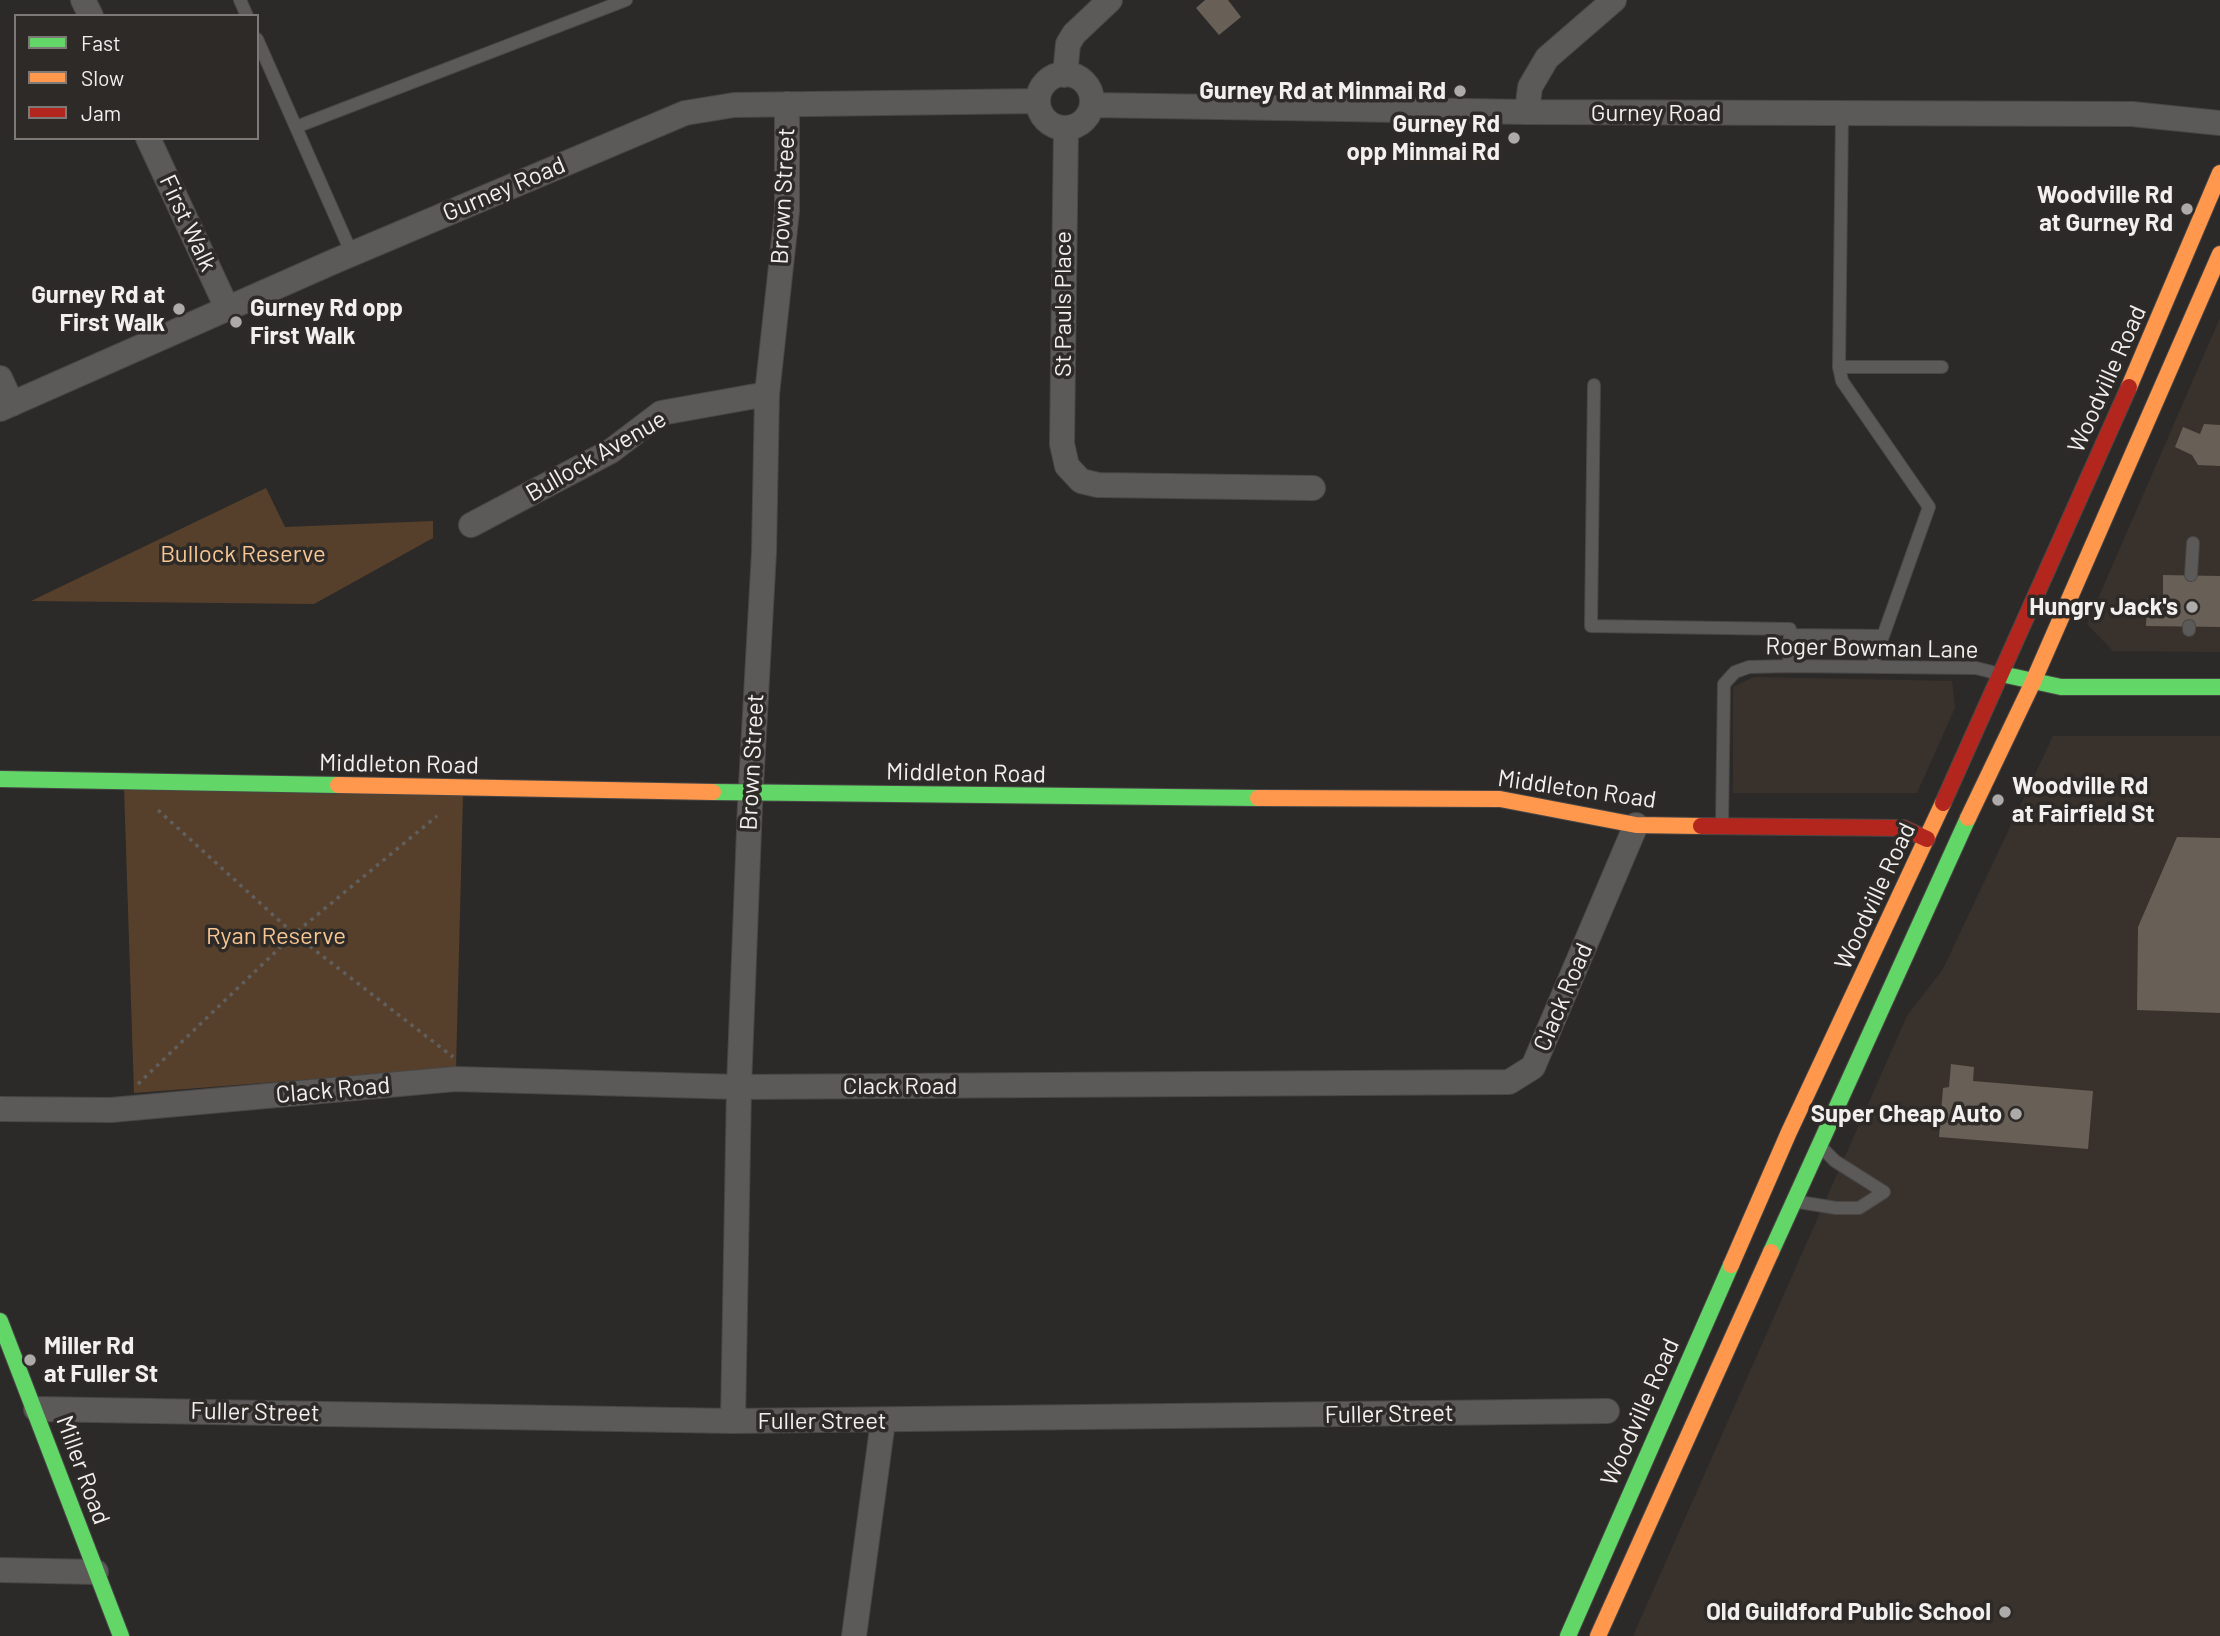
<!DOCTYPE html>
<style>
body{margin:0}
#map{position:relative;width:2220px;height:1636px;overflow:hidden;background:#2c2a28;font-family:Barlow,sans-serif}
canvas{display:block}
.legend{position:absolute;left:14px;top:14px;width:245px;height:126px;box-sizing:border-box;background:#2d2a27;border:2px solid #7c7977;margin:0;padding:9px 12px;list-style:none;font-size:21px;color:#f2f0ee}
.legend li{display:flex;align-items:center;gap:14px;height:35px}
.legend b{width:35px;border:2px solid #7c7977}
</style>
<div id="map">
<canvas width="2220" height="1636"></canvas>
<ul class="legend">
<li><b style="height:9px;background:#63d668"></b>Fast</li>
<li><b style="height:9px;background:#ff974d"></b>Slow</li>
<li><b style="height:9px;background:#b3261e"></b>Jam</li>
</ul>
</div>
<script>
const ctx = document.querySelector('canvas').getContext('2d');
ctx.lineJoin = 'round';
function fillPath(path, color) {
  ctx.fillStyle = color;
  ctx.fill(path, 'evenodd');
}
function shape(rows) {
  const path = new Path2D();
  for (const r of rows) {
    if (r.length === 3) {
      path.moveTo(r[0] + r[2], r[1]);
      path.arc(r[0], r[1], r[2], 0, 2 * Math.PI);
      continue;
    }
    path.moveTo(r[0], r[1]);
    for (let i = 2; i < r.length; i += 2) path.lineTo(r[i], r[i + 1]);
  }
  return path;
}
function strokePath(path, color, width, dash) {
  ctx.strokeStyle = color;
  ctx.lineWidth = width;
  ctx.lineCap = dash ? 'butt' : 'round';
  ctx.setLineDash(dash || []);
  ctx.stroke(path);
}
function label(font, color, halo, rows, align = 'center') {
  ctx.font = font + ' Barlow,sans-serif';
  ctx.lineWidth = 7;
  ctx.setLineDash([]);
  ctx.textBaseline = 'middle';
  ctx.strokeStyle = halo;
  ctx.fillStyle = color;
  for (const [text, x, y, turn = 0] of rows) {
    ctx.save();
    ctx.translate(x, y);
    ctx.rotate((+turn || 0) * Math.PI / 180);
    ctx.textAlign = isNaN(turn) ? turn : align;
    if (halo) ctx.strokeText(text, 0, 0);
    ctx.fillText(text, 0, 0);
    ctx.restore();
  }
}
const built = shape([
 [2220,318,2220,652,2113,651,2087,624],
 [1754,677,1952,681,1955,708,1917,793,1733,793,1733,687],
 [2053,736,2220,736,2220,1636,1633,1636,1907,1016,1943,969]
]);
const green = shape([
 [266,488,285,527,433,521,433,538,314,604,31,601],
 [124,787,463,795,456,1068,134,1093]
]);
const building = shape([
 [1205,0,1228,0,1241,17,1219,35,1196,8],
 [2204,424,2220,425,2220,466,2198,465,2192,455,2175,447,2183,427,2200,434],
 [2163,575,2220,576,2220,627,2146,626,2147,598,2163,598],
 [2177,837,2220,838,2220,1013,2137,1010,2138,927],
 [1951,1064,1974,1067,1973,1081,2093,1091,2088,1149,1939,1137,1943,1088,1949,1087]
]);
const path = shape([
 [158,810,294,934,453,1057],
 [138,1084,294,934,437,816]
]);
const lane = shape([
 [240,0,247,16],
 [257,39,352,254],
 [1842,114,1839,367,1842,381,1929,507,1872,667],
 [296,127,626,0],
 [1839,367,1942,367],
 [1594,385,1591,626,1790,629,1789,666],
 [2191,575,2193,543],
 [2189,630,2189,626],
 [1790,635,1883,636],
 [1722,825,1724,684,1735,672,1749,667,1789,666,1976,668,1996,673],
 [1799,1202,1836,1208,1859,1208,1884,1192,1835,1161,1824,1150]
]);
const street = shape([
 [83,0,91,16],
 [1065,101,27],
 [1065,75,1068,44,1074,34,1110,0],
 [1092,105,1527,112,2132,114,2220,123],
 [1527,112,1530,87,1547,58,1614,0],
 [1066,128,1062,444,1067,466,1081,481,1098,485,1313,488],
 [148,138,227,308],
 [0,378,12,404],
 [0,409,335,261,685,113,734,105,1038,101],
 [471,525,611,451,661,413,767,394],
 [0,1109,111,1110,455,1079,739,1087,1509,1082,1533,1067,1636,825],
 [36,1409,733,1421,1607,1411],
 [733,1421,739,1087,750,804,764,552,767,394,787,211,787,104],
 [0,1570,96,1572],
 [854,1636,883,1421]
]);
const fast = shape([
 [2006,675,2061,687,2220,687],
 [0,779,338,785],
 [713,792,1258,798],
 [1771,1252,1968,818],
 [0,1321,121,1636],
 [1568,1636,1731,1265]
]);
const slow = shape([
 [2129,387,2220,173],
 [338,785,713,792],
 [1258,798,1500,799,1636,825,1701,826],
 [1968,818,2033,682,2220,254],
 [1731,1265,1789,1132,1943,803],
 [1598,1636,1771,1252]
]);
const jam = shape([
 [1943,803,2129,387],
 [1701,826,1903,828,1927,839]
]);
const markers = [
 [1460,91,7,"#adaba9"],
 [1514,138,7,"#adaba9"],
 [2187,209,7,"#adaba9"],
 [179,309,7,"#adaba9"],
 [236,322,7,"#adaba9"],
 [2192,607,7,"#adaba9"],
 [1998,800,7,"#adaba9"],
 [2016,1114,7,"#adaba9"],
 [30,1360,7,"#adaba9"],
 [2005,1612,7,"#adaba9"]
];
const poiNames = [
 ["Gurney Rd at Minmai Rd",1446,91],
 ["Gurney Rd",1500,124],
 ["opp Minmai Rd",1500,152],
 ["Woodville Rd",2173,195],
 ["at Gurney Rd",2173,223],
 ["Gurney Rd at",165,295],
 ["First Walk",165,323],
 ["Gurney Rd opp",250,308,"left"],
 ["First Walk",250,336,"left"],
 ["Hungry Jack's",2178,607],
 ["Woodville Rd",2012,786,"left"],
 ["at Fairfield St",2012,814,"left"],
 ["Super Cheap Auto",2002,1114],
 ["Miller Rd",44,1346,"left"],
 ["at Fuller St",44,1374,"left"],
 ["Old Guildford Public School",1991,1612]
];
const streetNames = [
 ["Gurney Road",1656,113],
 ["Gurney Road",504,189,-23],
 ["Brown Street",783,196,-87],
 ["First Walk",188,223,65],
 ["St Pauls Place",1063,304,-90],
 ["Woodville Road",2107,379,-66],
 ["Bullock Avenue",596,456,-30],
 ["Roger Bowman Lane",1872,648,1],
 ["Brown Street",752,762,-87],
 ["Middleton Road",399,764,1],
 ["Middleton Road",966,773,1],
 ["Middleton Road",1577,789,8],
 ["Woodville Road",1875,896,-65],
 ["Clack Road",1563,997,-67],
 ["Clack Road",900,1086],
 ["Clack Road",333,1090,-5],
 ["Fuller Street",255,1412,1],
 ["Woodville Road",1640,1412,-66],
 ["Fuller Street",1389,1414,-1],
 ["Fuller Street",822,1421],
 ["Miller Road",83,1470,70]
];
const parkNames = [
 ["Bullock Reserve",243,554],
 ["Ryan Reserve",276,936]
];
fillPath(built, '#39322c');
fillPath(green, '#56402b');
fillPath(building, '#685f56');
strokePath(lane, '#484746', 14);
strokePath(street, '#484746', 26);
strokePath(fast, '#484746', 18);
strokePath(slow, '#484746', 18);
strokePath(jam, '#484746', 18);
strokePath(path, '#605f5e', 3.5, [3.5, 5]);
strokePath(lane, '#5b5a59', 12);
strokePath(street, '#5b5a59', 24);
strokePath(fast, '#63d668', 16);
strokePath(slow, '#ff974d', 16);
strokePath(jam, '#b3261e', 16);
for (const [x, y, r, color] of markers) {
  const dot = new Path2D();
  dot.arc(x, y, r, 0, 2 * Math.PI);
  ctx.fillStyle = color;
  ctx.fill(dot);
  strokePath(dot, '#2d2a27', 2.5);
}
label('bold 24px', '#f2f0ee', '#2d2a27', poiNames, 'right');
label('24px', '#f2f0ee', '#2d2a27', streetNames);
label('24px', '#f8c693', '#2d2a27', parkNames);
</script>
